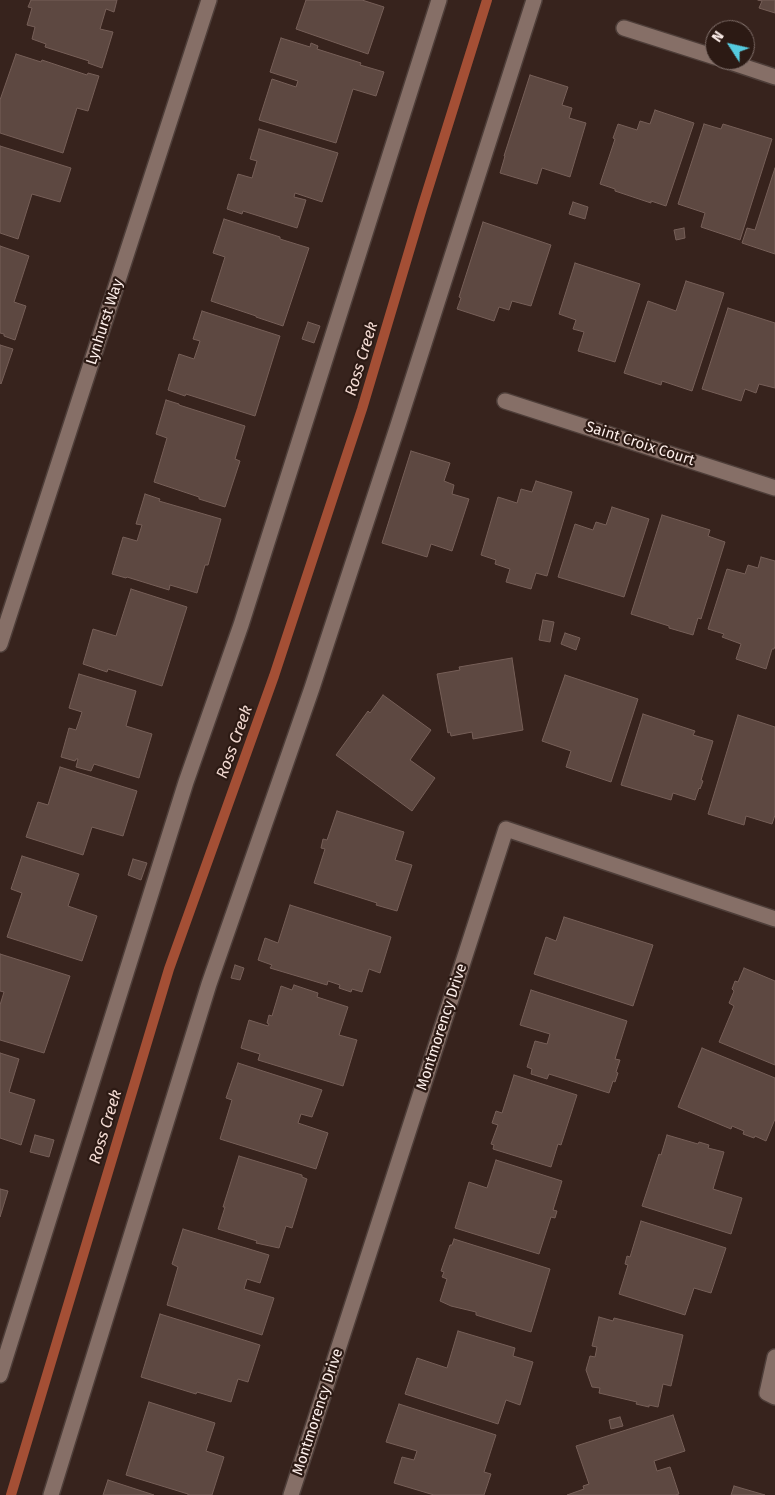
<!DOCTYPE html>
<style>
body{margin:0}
#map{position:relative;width:775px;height:1495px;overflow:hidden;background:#37231d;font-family:"Fira Sans",sans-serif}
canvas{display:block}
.north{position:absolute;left:705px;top:20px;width:50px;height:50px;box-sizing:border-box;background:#2c1a14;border:1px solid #806f6a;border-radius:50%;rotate:305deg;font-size:14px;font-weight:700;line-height:20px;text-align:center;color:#fdefeb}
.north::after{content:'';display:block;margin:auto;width:18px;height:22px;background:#55cade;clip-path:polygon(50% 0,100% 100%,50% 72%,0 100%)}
</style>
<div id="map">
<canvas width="775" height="1495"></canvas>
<div class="north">N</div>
</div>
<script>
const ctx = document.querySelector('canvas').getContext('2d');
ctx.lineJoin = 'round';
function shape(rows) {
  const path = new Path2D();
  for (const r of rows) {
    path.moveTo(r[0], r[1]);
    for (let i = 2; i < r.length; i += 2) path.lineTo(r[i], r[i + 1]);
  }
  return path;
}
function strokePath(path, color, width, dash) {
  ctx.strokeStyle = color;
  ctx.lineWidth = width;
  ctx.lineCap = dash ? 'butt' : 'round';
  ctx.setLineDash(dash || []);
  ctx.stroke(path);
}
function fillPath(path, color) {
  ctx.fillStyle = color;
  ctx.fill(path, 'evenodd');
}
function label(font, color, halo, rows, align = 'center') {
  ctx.font = font + ' "Fira Sans",sans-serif';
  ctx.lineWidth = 4.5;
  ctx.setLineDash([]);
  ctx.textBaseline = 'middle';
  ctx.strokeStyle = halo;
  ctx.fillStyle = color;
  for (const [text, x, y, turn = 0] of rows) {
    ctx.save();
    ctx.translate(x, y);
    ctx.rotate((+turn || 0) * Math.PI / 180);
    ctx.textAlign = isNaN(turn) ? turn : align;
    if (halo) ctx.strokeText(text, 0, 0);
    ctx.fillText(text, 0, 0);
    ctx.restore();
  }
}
const stream = shape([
 [11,1495,169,969,274,676,362,409,422,208,487,0]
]);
const building = shape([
 [31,0,117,0,114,12,106,9,100,29,113,32,102,68,88,63,89,61,45,47,46,44,32,39,35,27,27,25,32,8,28,7,31,0],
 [306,0,362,0,384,7,368,54,296,29,306,0],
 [758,0,775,0,775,13,759,8,762,1,758,0],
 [281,38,310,47,311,43,318,46,317,49,361,63,360,65,384,72,376,96,353,89,336,143,259,120,272,79,296,87,298,81,270,72,281,38],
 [16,54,41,62,42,60,87,75,88,73,99,76,88,111,77,108,63,153,0,133,0,100,16,54],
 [530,75,568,87,562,105,572,108,569,118,586,123,570,177,542,168,537,184,500,173,505,156,504,156,530,75],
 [655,110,694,123,666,206,651,201,651,203,615,191,615,189,600,184,615,139,613,138,618,124,637,130,640,121,650,124,655,110],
 [704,124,721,129,723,124,772,139,740,240,701,227,705,213,678,204,704,124],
 [259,129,338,153,322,202,295,193,294,197,306,200,297,228,243,211,242,214,227,209,238,174,252,178,257,161,250,159,259,129],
 [0,146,71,168,60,202,32,194,18,239,0,233,0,146],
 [775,168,775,254,742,243,747,228,755,230,775,168],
 [573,202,588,207,585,219,569,214,573,202],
 [224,219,280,237,280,239,309,248,283,326,256,317,256,316,211,301,225,257,213,253,224,219],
 [483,222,551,245,531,306,512,301,509,310,499,307,494,321,457,309,461,298,459,297,483,222],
 [684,228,685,238,676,240,674,230,684,228],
 [0,246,29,256,14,302,26,306,15,340,4,336,4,334,0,333,0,246],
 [575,263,640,284,615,362,578,351,584,332,573,329,576,320,559,314,575,263],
 [686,281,724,293,692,391,662,381,661,385,624,373,648,301,676,311,686,281],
 [728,308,775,323,775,388,759,384,756,393,745,389,741,401,702,389,728,308],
 [202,311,280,336,255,416,186,394,185,396,168,390,179,354,194,359,200,341,193,339,202,311],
 [308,322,320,326,314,343,302,339,308,322],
 [0,345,13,349,1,384,0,383,0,345],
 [166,400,179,404,179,405,245,426,235,459,240,461,225,507,199,499,199,497,154,482,167,438,156,434,166,400],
 [411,451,450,463,444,481,454,485,452,494,469,499,452,551,431,544,427,557,382,543,411,451],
 [536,481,572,492,547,576,536,573,531,589,506,582,510,569,495,564,496,560,481,555,498,497,517,503,521,489,532,492,536,481],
 [145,494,160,499,159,501,221,519,208,565,205,565,197,593,170,585,169,590,127,577,126,578,112,574,123,537,137,541,142,525,136,524,145,494],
 [612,507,649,519,624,597,558,577,575,524,593,530,596,522,606,525,612,507],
 [662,515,710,530,708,536,725,542,701,619,698,618,693,635,669,628,669,626,631,614,662,515],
 [761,557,775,561,775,646,774,649,772,649,766,669,736,659,741,644,722,637,724,634,708,629,727,569,745,574,748,565,758,568,761,557],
 [131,589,187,607,162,686,108,669,107,672,83,664,93,629,116,636,131,589],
 [543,620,554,622,550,642,539,640,543,620],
 [565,633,580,638,576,650,561,644,565,633],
 [512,658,523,730,473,739,472,732,451,736,450,732,448,733,437,674,460,670,459,667,512,658],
 [79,674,136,691,126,726,152,734,139,778,94,764,91,771,76,767,78,759,76,759,75,761,61,757,69,728,76,730,82,712,69,708,79,674],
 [565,675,638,699,611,782,566,767,571,751,542,741,565,675],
 [383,695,431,730,410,760,435,778,412,811,336,755,368,711,370,713,383,695],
 [643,714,695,731,693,735,713,741,701,780,703,781,700,789,699,788,695,800,673,793,671,800,621,785,643,714],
 [738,715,775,727,775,815,772,824,746,816,744,825,708,814,738,715],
 [60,767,137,791,123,836,92,827,83,855,26,837,38,802,48,805,60,767],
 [337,811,404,832,395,860,412,865,397,911,376,905,377,903,314,883,325,849,321,848,323,839,327,840,337,811],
 [22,856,79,874,68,906,97,916,82,961,7,937,22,893,11,889,22,856],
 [133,859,147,863,141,880,128,875,133,859],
 [290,905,391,937,380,973,369,969,362,992,352,989,351,992,339,988,340,985,328,981,327,985,270,968,272,965,258,960,265,938,278,943,290,905],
 [564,917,653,945,633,1006,534,974,546,937,556,941,564,917],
 [0,954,70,976,44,1053,0,1040,0,1005,4,992,0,991,0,954],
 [235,965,244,968,240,980,231,978,235,965],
 [744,968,775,981,775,1065,719,1042,734,1006,729,1003,734,991,732,989,735,981,738,982,744,968],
 [294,985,318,993,317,997,348,1007,339,1035,357,1040,343,1086,258,1060,260,1054,241,1048,249,1020,268,1026,269,1024,267,1023,269,1015,272,1016,281,986,292,990,294,985],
 [531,990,627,1021,615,1059,620,1060,616,1072,618,1073,615,1082,613,1081,609,1093,549,1074,547,1079,531,1074,532,1069,527,1067,535,1041,547,1044,550,1034,520,1025,531,990],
 [702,1048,775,1078,775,1119,766,1141,755,1136,754,1138,743,1134,744,1131,732,1126,731,1129,678,1107,702,1048],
 [0,1053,19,1059,9,1092,35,1100,21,1145,0,1138,0,1053],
 [238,1063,322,1090,312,1117,301,1114,298,1123,328,1133,316,1169,220,1139,232,1100,226,1098,238,1063],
 [514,1075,577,1095,561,1145,558,1144,551,1167,493,1149,494,1145,491,1144,498,1125,492,1123,496,1111,502,1113,514,1075],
 [35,1135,54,1140,49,1157,30,1152,35,1135],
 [667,1135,698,1144,699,1142,709,1145,708,1148,724,1152,713,1189,742,1198,731,1234,642,1206,659,1154,661,1155,667,1135],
 [239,1156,302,1175,302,1177,307,1179,292,1228,286,1226,279,1248,256,1243,257,1241,218,1229,225,1207,223,1207,239,1156],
 [496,1160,562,1181,553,1210,557,1211,555,1218,551,1217,539,1254,455,1228,469,1182,487,1188,496,1160],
 [0,1189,8,1191,0,1217,0,1189],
 [641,1221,726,1248,711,1293,694,1288,685,1315,619,1294,628,1265,625,1264,627,1256,630,1257,641,1221],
 [183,1229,269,1255,260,1283,247,1279,244,1289,274,1298,262,1335,167,1305,178,1267,172,1264,183,1229],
 [454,1239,550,1269,531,1332,476,1315,476,1312,451,1306,440,1301,447,1279,442,1277,444,1272,441,1271,450,1245,452,1245,454,1239],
 [160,1314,260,1345,248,1382,238,1379,231,1402,197,1392,196,1394,141,1377,160,1314],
 [599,1317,613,1321,614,1318,683,1335,671,1386,663,1384,658,1407,649,1405,649,1407,636,1404,637,1402,599,1393,600,1388,592,1387,586,1370,590,1356,595,1357,597,1347,592,1346,599,1317],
 [458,1331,515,1348,513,1356,533,1362,520,1405,506,1400,498,1424,405,1394,417,1358,447,1368,458,1331],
 [149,1402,215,1423,206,1451,224,1457,212,1495,188,1495,188,1494,126,1475,149,1402],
 [399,1404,496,1435,484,1472,491,1474,484,1495,434,1495,394,1483,402,1457,414,1460,417,1451,386,1442,399,1404],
 [673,1415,685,1451,654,1461,657,1471,670,1467,679,1494,675,1495,567,1495,584,1489,583,1486,589,1484,576,1446,673,1415],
 [620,1417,623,1426,611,1429,609,1420,620,1417],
 [108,1480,154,1495,103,1495,108,1480],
 [734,1486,765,1495,731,1495,734,1486]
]);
const lane = shape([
 [0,1375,186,782,241,625,439,0],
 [51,1495,209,984,312,688,398,425,534,0]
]);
const street = shape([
 [624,28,715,57],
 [724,60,775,77],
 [505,401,775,488],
 [0,644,209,0],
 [775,1357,767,1393,775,1397],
 [291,1495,506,829,775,919]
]);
const streetNames = [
 ["Lynhurst Way",105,322,-72],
 ["Saint Croix Court",640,444,18],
 ["Montmorency Drive",442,1027,-72],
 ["Montmorency Drive",318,1412,-72]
];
const waterNames = [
 ["Ross Creek",362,359,-73],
 ["Ross Creek",235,742,-70],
 ["Ross Creek",106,1127,-73]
];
strokePath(stream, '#a44f35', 10);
fillPath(building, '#5d4841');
strokePath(building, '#765f58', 1);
strokePath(lane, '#4e3e39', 18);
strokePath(street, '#4e3e39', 18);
strokePath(lane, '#866f67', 15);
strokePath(street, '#866f67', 15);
label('15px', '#fdefeb', '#2c1a14', streetNames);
label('italic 16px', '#f4dbd3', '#2c1a14', waterNames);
</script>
